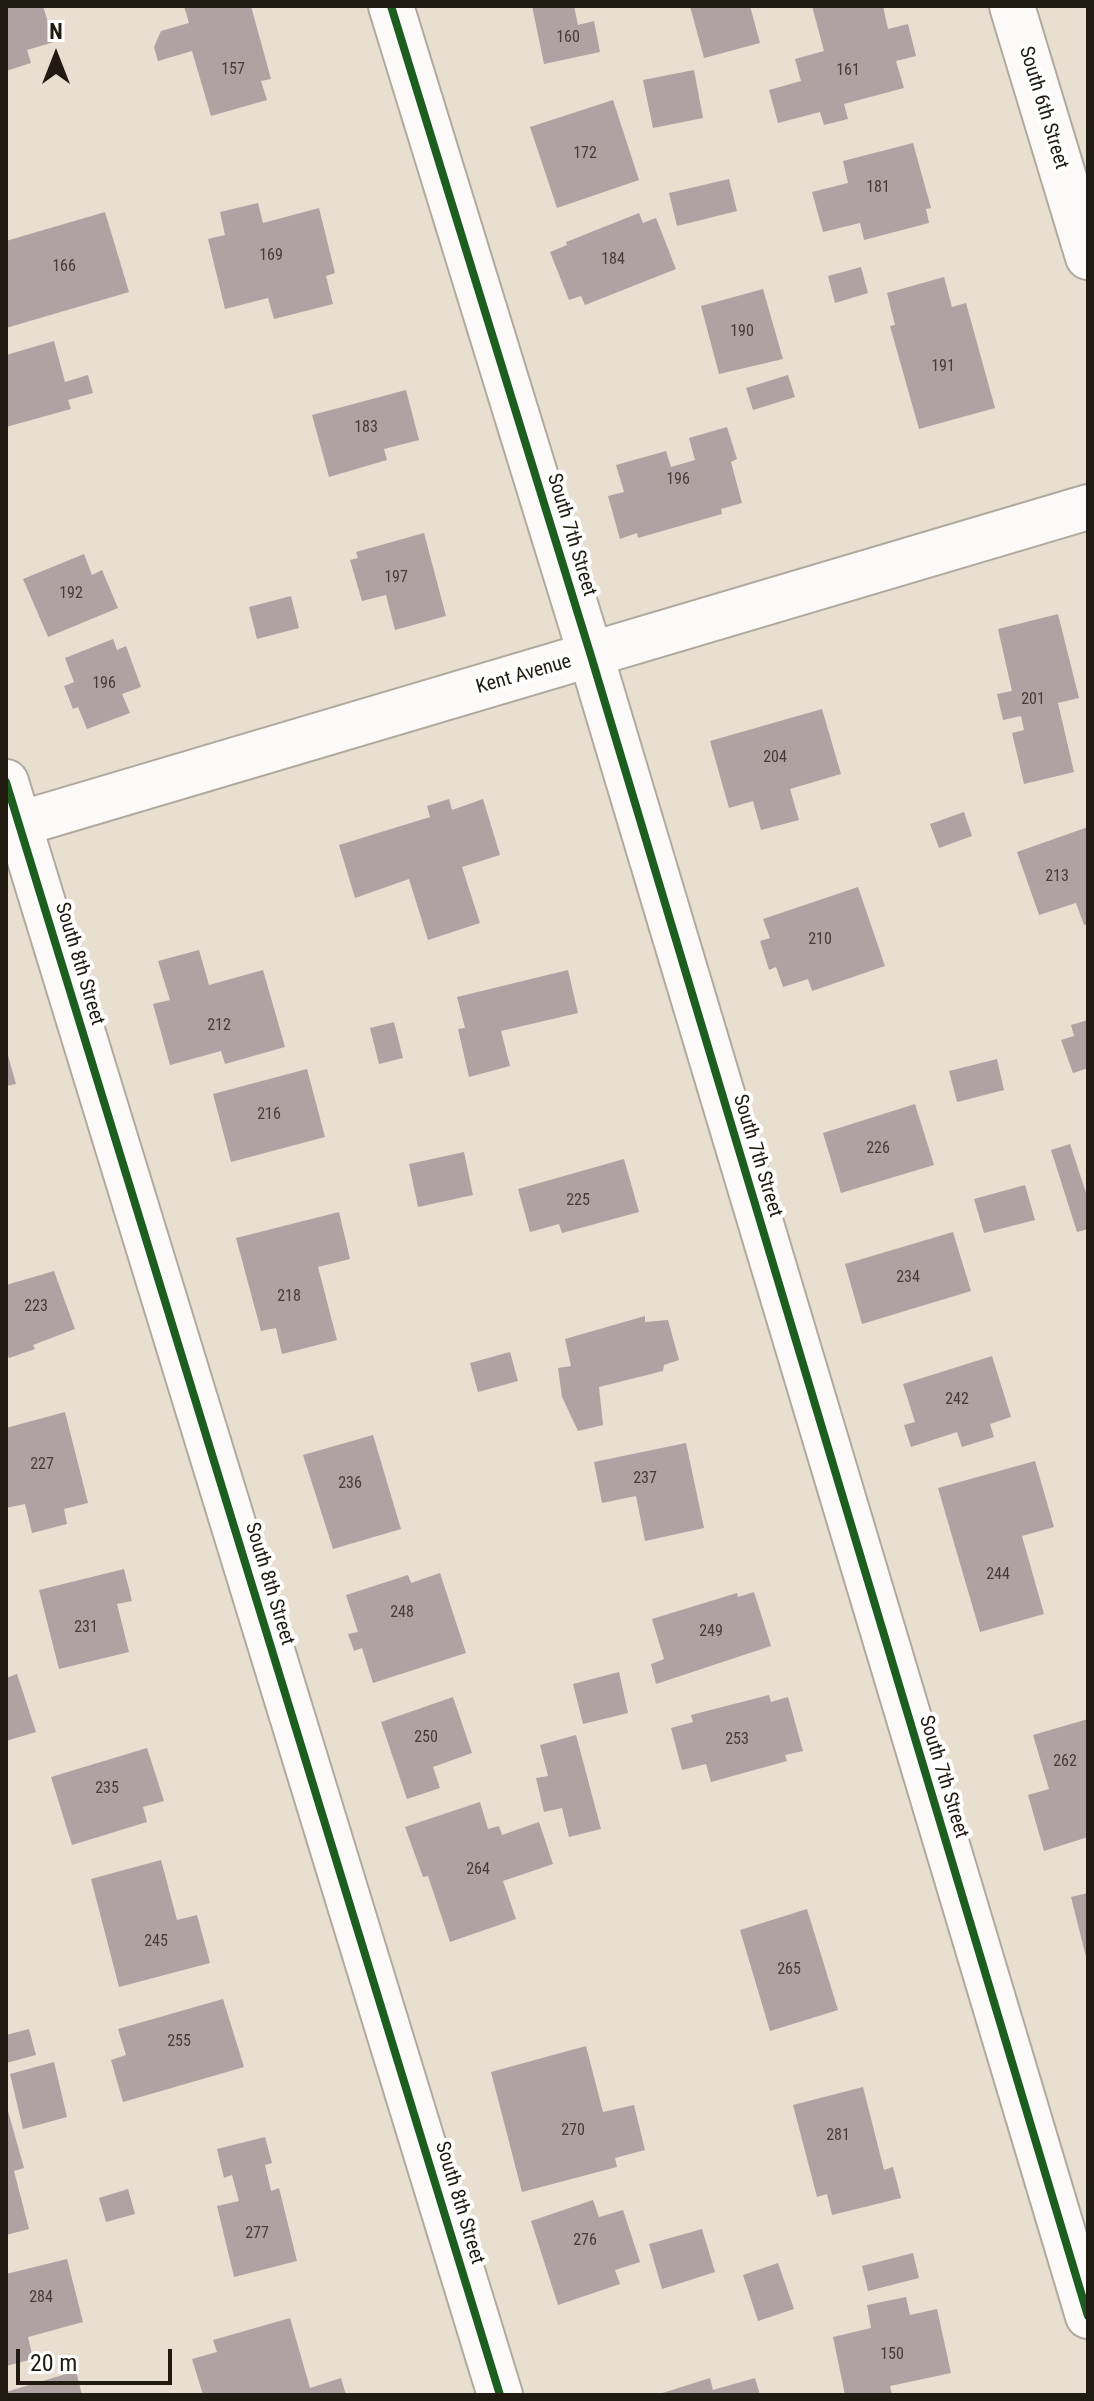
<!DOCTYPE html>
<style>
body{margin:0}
#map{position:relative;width:1094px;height:2401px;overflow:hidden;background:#e8dfd1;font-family:"Roboto Condensed",sans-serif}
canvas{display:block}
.frame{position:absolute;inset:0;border:8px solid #201a11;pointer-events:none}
.north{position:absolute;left:16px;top:16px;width:80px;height:80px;-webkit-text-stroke:6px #fff;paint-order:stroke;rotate:0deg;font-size:22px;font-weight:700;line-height:32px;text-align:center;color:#201a11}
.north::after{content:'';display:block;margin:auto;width:28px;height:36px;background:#201a11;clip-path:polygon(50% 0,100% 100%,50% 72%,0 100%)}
.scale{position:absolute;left:16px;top:2349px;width:156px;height:36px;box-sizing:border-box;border:4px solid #201a11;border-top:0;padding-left:10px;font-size:24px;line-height:28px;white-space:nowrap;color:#201a11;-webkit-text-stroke:6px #fff;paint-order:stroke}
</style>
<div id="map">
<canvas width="1094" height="2401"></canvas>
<div class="frame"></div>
<div class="north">N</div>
<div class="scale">20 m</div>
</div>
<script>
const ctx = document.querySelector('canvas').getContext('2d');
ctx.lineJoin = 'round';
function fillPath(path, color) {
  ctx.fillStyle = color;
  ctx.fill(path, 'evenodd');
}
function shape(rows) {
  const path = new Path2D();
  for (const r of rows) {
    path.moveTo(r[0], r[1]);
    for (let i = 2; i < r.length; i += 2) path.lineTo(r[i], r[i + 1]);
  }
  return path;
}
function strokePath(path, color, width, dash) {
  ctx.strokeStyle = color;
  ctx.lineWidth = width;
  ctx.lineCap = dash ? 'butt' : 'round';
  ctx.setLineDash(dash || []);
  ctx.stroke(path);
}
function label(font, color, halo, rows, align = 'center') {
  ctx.font = font + ' "Roboto Condensed",sans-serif';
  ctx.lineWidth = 8;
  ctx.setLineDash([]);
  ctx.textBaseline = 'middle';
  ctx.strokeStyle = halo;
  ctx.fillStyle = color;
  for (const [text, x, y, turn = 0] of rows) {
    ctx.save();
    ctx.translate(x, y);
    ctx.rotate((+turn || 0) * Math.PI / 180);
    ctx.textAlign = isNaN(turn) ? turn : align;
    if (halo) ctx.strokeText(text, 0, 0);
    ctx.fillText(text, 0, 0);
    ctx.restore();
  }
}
const building = shape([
 [6,6,17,6,17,8,43,6,54,42,27,50,31,63,6,71],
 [184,6,251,6,271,79,261,81,267,100,211,116,192,51,158,61,154,47,161,31,189,23],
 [532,6,574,6,578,25,594,21,600,52,544,64],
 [690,6,750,6,760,43,704,58],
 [812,6,883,6,888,29,908,24,916,56,896,61,904,88,844,104,848,119,824,125,820,112,778,123,769,90,801,81,795,59,824,51],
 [694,70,703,118,653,128,643,80],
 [613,100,639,180,557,208,530,127],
 [913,143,931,208,926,209,929,223,864,240,860,223,823,232,812,192,848,183,843,161],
 [729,179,737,211,677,226,669,193],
 [258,203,263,223,319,208,335,273,326,276,333,304,274,319,268,298,225,309,208,239,225,235,220,212],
 [105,212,129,292,6,328,6,241],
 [639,213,643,223,656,218,676,269,585,305,581,296,569,300,550,252,567,245,566,242],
 [861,267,868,293,835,303,828,276],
 [944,277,952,307,966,303,995,408,919,429,890,326,895,325,887,293],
 [763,289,783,359,719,374,701,306],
 [54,341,65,382,88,375,93,393,68,400,71,409,6,427,6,355],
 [788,375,795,397,753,410,746,388],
 [406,390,419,440,384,449,387,460,329,477,312,415],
 [727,427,737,459,731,462,742,503,721,509,722,514,638,538,637,533,620,539,608,496,624,492,616,465,666,451,671,467,695,460,689,438],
 [424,533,446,616,395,630,386,595,362,601,350,560,358,558,356,552],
 [84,554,92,575,102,570,118,608,48,637,23,579],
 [291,596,299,628,257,639,249,607],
 [1058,614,1079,698,1058,703,1074,772,1024,784,1012,733,1024,730,1021,716,1003,720,997,694,1012,691,998,629],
 [113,639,117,650,126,646,141,687,122,694,130,713,87,729,78,707,73,709,64,686,74,682,65,658],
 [822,709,841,774,790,789,799,820,761,830,753,801,729,808,710,741],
 [449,799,452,810,483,799,500,855,462,867,480,923,428,940,409,879,355,898,339,845,430,817,427,806],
 [964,812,972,836,939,848,930,824],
 [1088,827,1088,924,1084,925,1076,903,1039,915,1017,852],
 [858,887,885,966,812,991,808,979,783,987,776,967,769,970,760,941,770,938,763,919],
 [199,950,209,985,263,970,285,1047,225,1064,221,1051,170,1065,153,1004,170,1000,158,961],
 [568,970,578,1013,501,1031,510,1066,469,1077,458,1029,465,1028,457,997],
 [1088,1020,1088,1068,1073,1073,1061,1040,1074,1036,1071,1025],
 [394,1022,403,1058,379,1064,370,1028],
 [7,1052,16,1084,6,1086,6,1053],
 [997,1059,1004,1090,957,1102,949,1071],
 [307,1069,325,1137,231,1162,213,1094],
 [915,1104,934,1165,841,1193,823,1133],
 [1070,1144,1088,1199,1088,1229,1077,1232,1051,1150],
 [464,1152,473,1195,418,1207,409,1164],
 [624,1159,639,1212,562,1233,559,1224,530,1232,518,1189],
 [1025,1185,1035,1220,984,1233,974,1199],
 [339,1212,350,1259,318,1267,337,1340,282,1354,276,1328,261,1331,236,1238],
 [953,1232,971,1291,862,1324,845,1264],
 [54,1271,75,1329,33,1345,35,1349,9,1358,6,1350,6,1285],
 [645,1316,645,1322,668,1320,679,1360,664,1365,663,1371,599,1387,603,1425,578,1431,562,1397,558,1368,571,1366,565,1339],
 [510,1352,518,1381,478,1392,470,1363],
 [992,1356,1011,1417,990,1424,994,1437,962,1447,957,1432,911,1447,904,1425,915,1422,903,1384],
 [65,1412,88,1503,64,1509,67,1524,32,1533,25,1504,6,1508,6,1428],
 [373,1435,401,1529,333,1549,303,1455],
 [686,1443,704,1528,645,1541,636,1496,602,1503,594,1462],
 [1035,1461,1054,1527,1022,1536,1044,1614,980,1632,938,1488],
 [124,1569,132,1601,117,1604,129,1652,59,1669,39,1590],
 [440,1573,466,1653,373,1683,362,1648,354,1651,348,1634,358,1632,346,1595,408,1575,411,1583],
 [754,1592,771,1646,656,1684,651,1664,664,1659,652,1619,737,1593,738,1597],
 [619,1672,628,1713,583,1724,573,1684],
 [17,1674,36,1732,6,1741,6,1678],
 [769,1695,771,1702,788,1697,803,1751,785,1755,787,1761,711,1782,706,1764,682,1770,671,1728,693,1722,691,1715],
 [453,1697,472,1753,433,1767,440,1788,407,1799,381,1722],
 [1088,1719,1088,1837,1044,1851,1028,1795,1049,1789,1033,1735],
 [576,1735,601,1829,569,1837,562,1808,544,1812,536,1778,548,1776,540,1745],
 [147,1748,164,1801,143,1807,147,1822,72,1845,51,1777],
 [480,1802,488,1829,499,1826,502,1835,539,1822,553,1864,503,1881,516,1919,450,1942,428,1876,423,1877,405,1827],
 [161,1860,177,1920,197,1915,210,1963,119,1987,91,1879],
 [1088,1893,1088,1961,1087,1961,1071,1897],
 [807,1909,838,2010,770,2031,740,1930],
 [223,1999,244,2067,123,2102,111,2060,126,2055,118,2029],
 [29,2029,36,2055,6,2063,6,2035],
 [586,2046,603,2112,634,2105,645,2150,615,2158,617,2167,522,2192,491,2072],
 [54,2062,67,2117,23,2129,10,2074],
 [863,2087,884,2170,893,2167,901,2198,832,2215,827,2194,817,2197,793,2105],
 [6,2104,24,2168,14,2171,29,2229,6,2235],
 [265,2137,272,2163,265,2165,271,2191,279,2188,297,2261,234,2277,217,2206,239,2201,232,2175,224,2178,217,2149],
 [128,2189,135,2214,106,2222,99,2198],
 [593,2200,599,2217,623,2210,640,2262,615,2270,620,2284,558,2305,531,2221],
 [702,2229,715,2272,662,2289,649,2244],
 [913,2253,919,2278,868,2291,862,2266],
 [67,2259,83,2322,28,2337,33,2359,6,2366,6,2274],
 [778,2263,794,2309,758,2321,743,2275],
 [906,2297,910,2315,937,2309,951,2373,890,2386,892,2395,845,2395,833,2337,871,2328,867,2305],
 [290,2318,310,2388,341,2378,346,2395,203,2395,192,2359,217,2352,213,2340],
 [76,2371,82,2395,6,2395,6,2392],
 [710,2378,713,2390,755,2378,760,2395,656,2395]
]);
const minor = shape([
 [391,6,591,656,1088,2316],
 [1012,6,1088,257],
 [6,782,500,2395],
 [6,828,1088,507]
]);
const cycleway = shape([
 [391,6,591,656,1088,2316],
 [6,782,500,2395]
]);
const numberNames = [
 ["160",568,38],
 ["157",233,70],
 ["161",848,71],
 ["172",585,154],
 ["181",878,188],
 ["169",271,256],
 ["184",613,260],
 ["166",64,267],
 ["190",742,332],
 ["191",943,367],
 ["183",366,428],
 ["196",678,480],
 ["197",396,578],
 ["192",71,594],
 ["196",104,684],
 ["201",1033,700],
 ["204",775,758],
 ["213",1057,877],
 ["210",820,940],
 ["212",219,1026],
 ["216",269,1115],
 ["226",878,1149],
 ["225",578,1201],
 ["234",908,1278],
 ["218",289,1297],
 ["223",36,1307],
 ["242",957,1400],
 ["227",42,1465],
 ["237",645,1479],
 ["236",350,1484],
 ["244",998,1575],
 ["248",402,1613],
 ["231",86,1628],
 ["249",711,1632],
 ["250",426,1738],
 ["253",737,1740],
 ["262",1065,1762],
 ["235",107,1789],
 ["264",478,1870],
 ["245",156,1942],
 ["265",789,1970],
 ["255",179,2042],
 ["270",573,2131],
 ["281",838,2136],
 ["277",257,2234],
 ["276",585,2241],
 ["284",41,2298],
 ["150",892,2355]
];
const streetNames = [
 ["South 6th Street",1043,108,73],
 ["South 7th Street",571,535,73],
 ["Kent Avenue",524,675,-16],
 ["South 8th Street",79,964,73],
 ["South 7th Street",757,1156,73],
 ["South 8th Street",269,1584,73],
 ["South 7th Street",943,1777,73],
 ["South 8th Street",459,2203,73]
];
fillPath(building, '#afa2a2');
strokePath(minor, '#b0a99e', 48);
strokePath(minor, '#fcfaf8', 44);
strokePath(cycleway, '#1b5e20', 8);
label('16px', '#443c35', null, numberNames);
label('20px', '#201a11', '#fff', streetNames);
</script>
